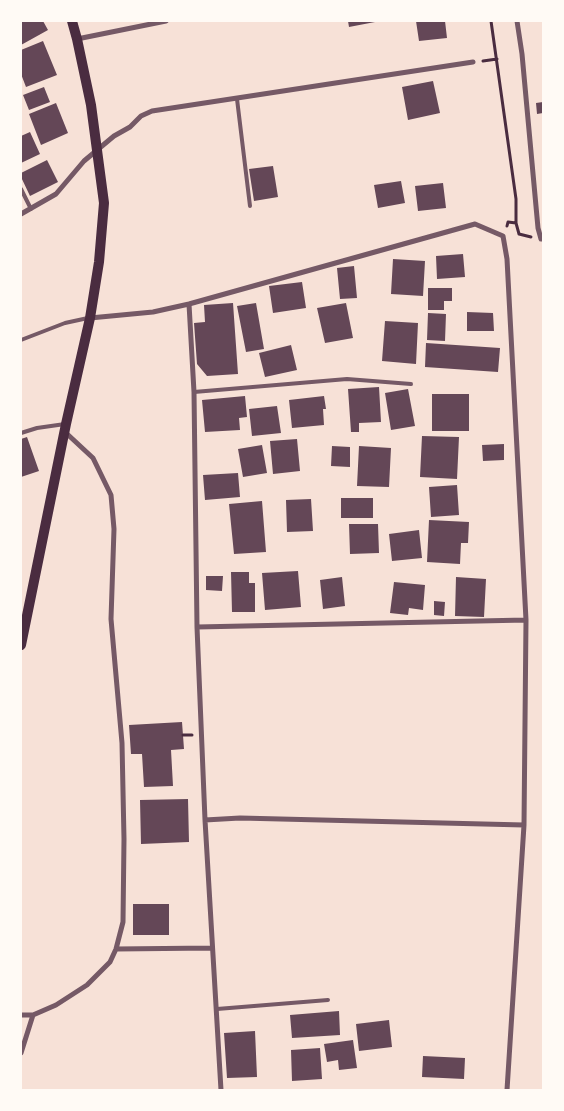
<!DOCTYPE html>
<style>
body{margin:0}
#map{position:relative;width:564px;height:1111px;overflow:hidden;background:#f7e1d7;font-family:"Fira Sans Condensed",sans-serif}
canvas{display:block}
.frame{position:absolute;inset:0;border:22px solid #fffaf5;pointer-events:none}
</style>
<div id="map">
<canvas width="564" height="1111"></canvas>
<div class="frame"></div>
</div>
<script>
const ctx = document.querySelector('canvas').getContext('2d');
ctx.lineJoin = 'round';
function fillPath(path, color) {
  ctx.fillStyle = color;
  ctx.fill(path, 'evenodd');
}
function shape(rows) {
  const path = new Path2D();
  for (const r of rows) {
    path.moveTo(r[0], r[1]);
    for (let i = 2; i < r.length; i += 2) path.lineTo(r[i], r[i + 1]);
  }
  return path;
}
function strokePath(path, color, width, dash) {
  ctx.strokeStyle = color;
  ctx.lineWidth = width;
  ctx.lineCap = dash ? 'butt' : 'round';
  ctx.setLineDash(dash || []);
  ctx.stroke(path);
}
const building = shape([
 [21,21,43,21,48,30,21,45],
 [348,21,375,21,375,22,349,27],
 [416,21,445,21,447,38,419,41],
 [43,41,57,75,26,87,21,74,21,50],
 [433,81,440,113,408,120,402,87],
 [44,87,50,102,29,110,23,95],
 [543,102,543,113,537,114,536,103],
 [56,103,68,133,41,145,29,114],
 [30,132,40,154,21,163,21,136],
 [47,160,58,182,30,196,21,177,21,173],
 [273,166,278,197,254,201,249,169],
 [401,181,405,203,378,208,374,185],
 [443,183,446,208,418,211,415,186],
 [463,254,465,277,437,279,436,256],
 [393,259,425,261,423,296,391,294],
 [354,266,357,298,340,299,337,268],
 [302,282,306,308,273,313,269,286],
 [428,288,452,288,452,301,444,301,444,310,428,310],
 [233,303,238,374,207,376,197,364,194,323,205,322,204,305],
 [256,303,264,349,246,352,237,306],
 [346,303,353,338,325,343,317,308],
 [467,312,493,313,494,331,467,331],
 [428,313,446,314,445,341,427,340],
 [385,321,418,323,416,364,382,361],
 [426,343,500,348,498,372,425,367],
 [291,345,297,370,265,377,259,353],
 [379,387,381,422,359,423,359,432,351,432,348,389],
 [408,389,415,426,391,430,385,393],
 [432,394,469,394,469,431,432,431],
 [245,396,247,417,239,418,240,430,205,432,202,400],
 [324,396,326,409,323,409,324,425,292,428,289,400],
 [277,406,281,433,252,436,249,409],
 [422,436,459,437,457,479,420,477],
 [27,437,39,471,21,477,21,439],
 [297,439,300,471,273,474,270,441],
 [504,444,504,460,483,461,482,445],
 [262,445,267,473,243,477,238,449],
 [332,446,350,447,350,467,331,466],
 [359,446,391,448,389,487,357,486],
 [238,473,240,497,205,500,203,475],
 [457,485,459,515,431,517,429,487],
 [341,498,373,498,373,518,341,518],
 [311,499,313,531,287,532,286,500],
 [262,501,266,552,234,554,229,504],
 [429,520,469,522,468,543,461,543,460,564,427,562],
 [349,524,378,524,379,553,350,554],
 [419,530,422,558,392,561,389,534],
 [298,571,301,607,265,610,262,573],
 [231,572,249,572,249,583,255,583,255,612,232,612],
 [206,576,223,576,222,591,206,590],
 [342,577,345,606,323,609,320,580],
 [456,577,486,579,484,617,455,616],
 [394,582,425,585,423,610,409,608,408,615,390,613],
 [434,601,445,602,444,616,434,615],
 [182,722,184,749,171,750,173,786,144,787,142,754,131,754,129,725],
 [188,799,189,842,141,844,140,800],
 [133,904,169,904,169,935,133,935],
 [339,1011,340,1035,292,1038,290,1015],
 [389,1020,392,1047,359,1051,356,1024],
 [255,1031,257,1077,227,1078,224,1033],
 [353,1040,357,1068,339,1070,338,1060,327,1062,324,1044],
 [320,1048,322,1079,292,1081,291,1050],
 [423,1056,465,1058,464,1079,422,1077]
]);
const path = shape([
 [491,21,516,199,516,223],
 [483,61,497,59],
 [507,226,508,222,516,223,519,234,531,237],
 [183,735,192,735]
]);
const service = shape([
 [237,99,250,206],
 [21,189,31,209],
 [21,340,65,323,88,318],
 [194,392,347,379,411,384],
 [21,433,37,428,65,424],
 [217,1009,328,1000]
]);
const minor = shape([
 [517,21,522,54,538,228,541,239,543,239],
 [77,39,166,21],
 [21,214,56,194,84,161,114,136,130,127,141,116,152,111,473,62],
 [189,304,194,392,197,627,205,820,221,1090],
 [90,318,153,312,189,304,475,224,503,236,507,259,526,620,524,825,507,1090],
 [197,627,526,620],
 [205,820,240,818,524,825],
 [116,949,212,948],
 [21,1015,33,1015,56,1005,87,985,110,962,116,949,123,922,124,839,122,743,111,619,114,529,111,495,93,458,65,432],
 [21,1053,33,1015]
]);
const secondary = shape([
 [21,645,66,424,90,318,99,262,104,203,91,105,77,39,72,21]
]);
fillPath(building, '#644757');
strokePath(path, '#4a2c40', 3);
strokePath(service, '#755966', 4);
strokePath(minor, '#755966', 5);
strokePath(secondary, '#4a2c40', 10);
</script>
